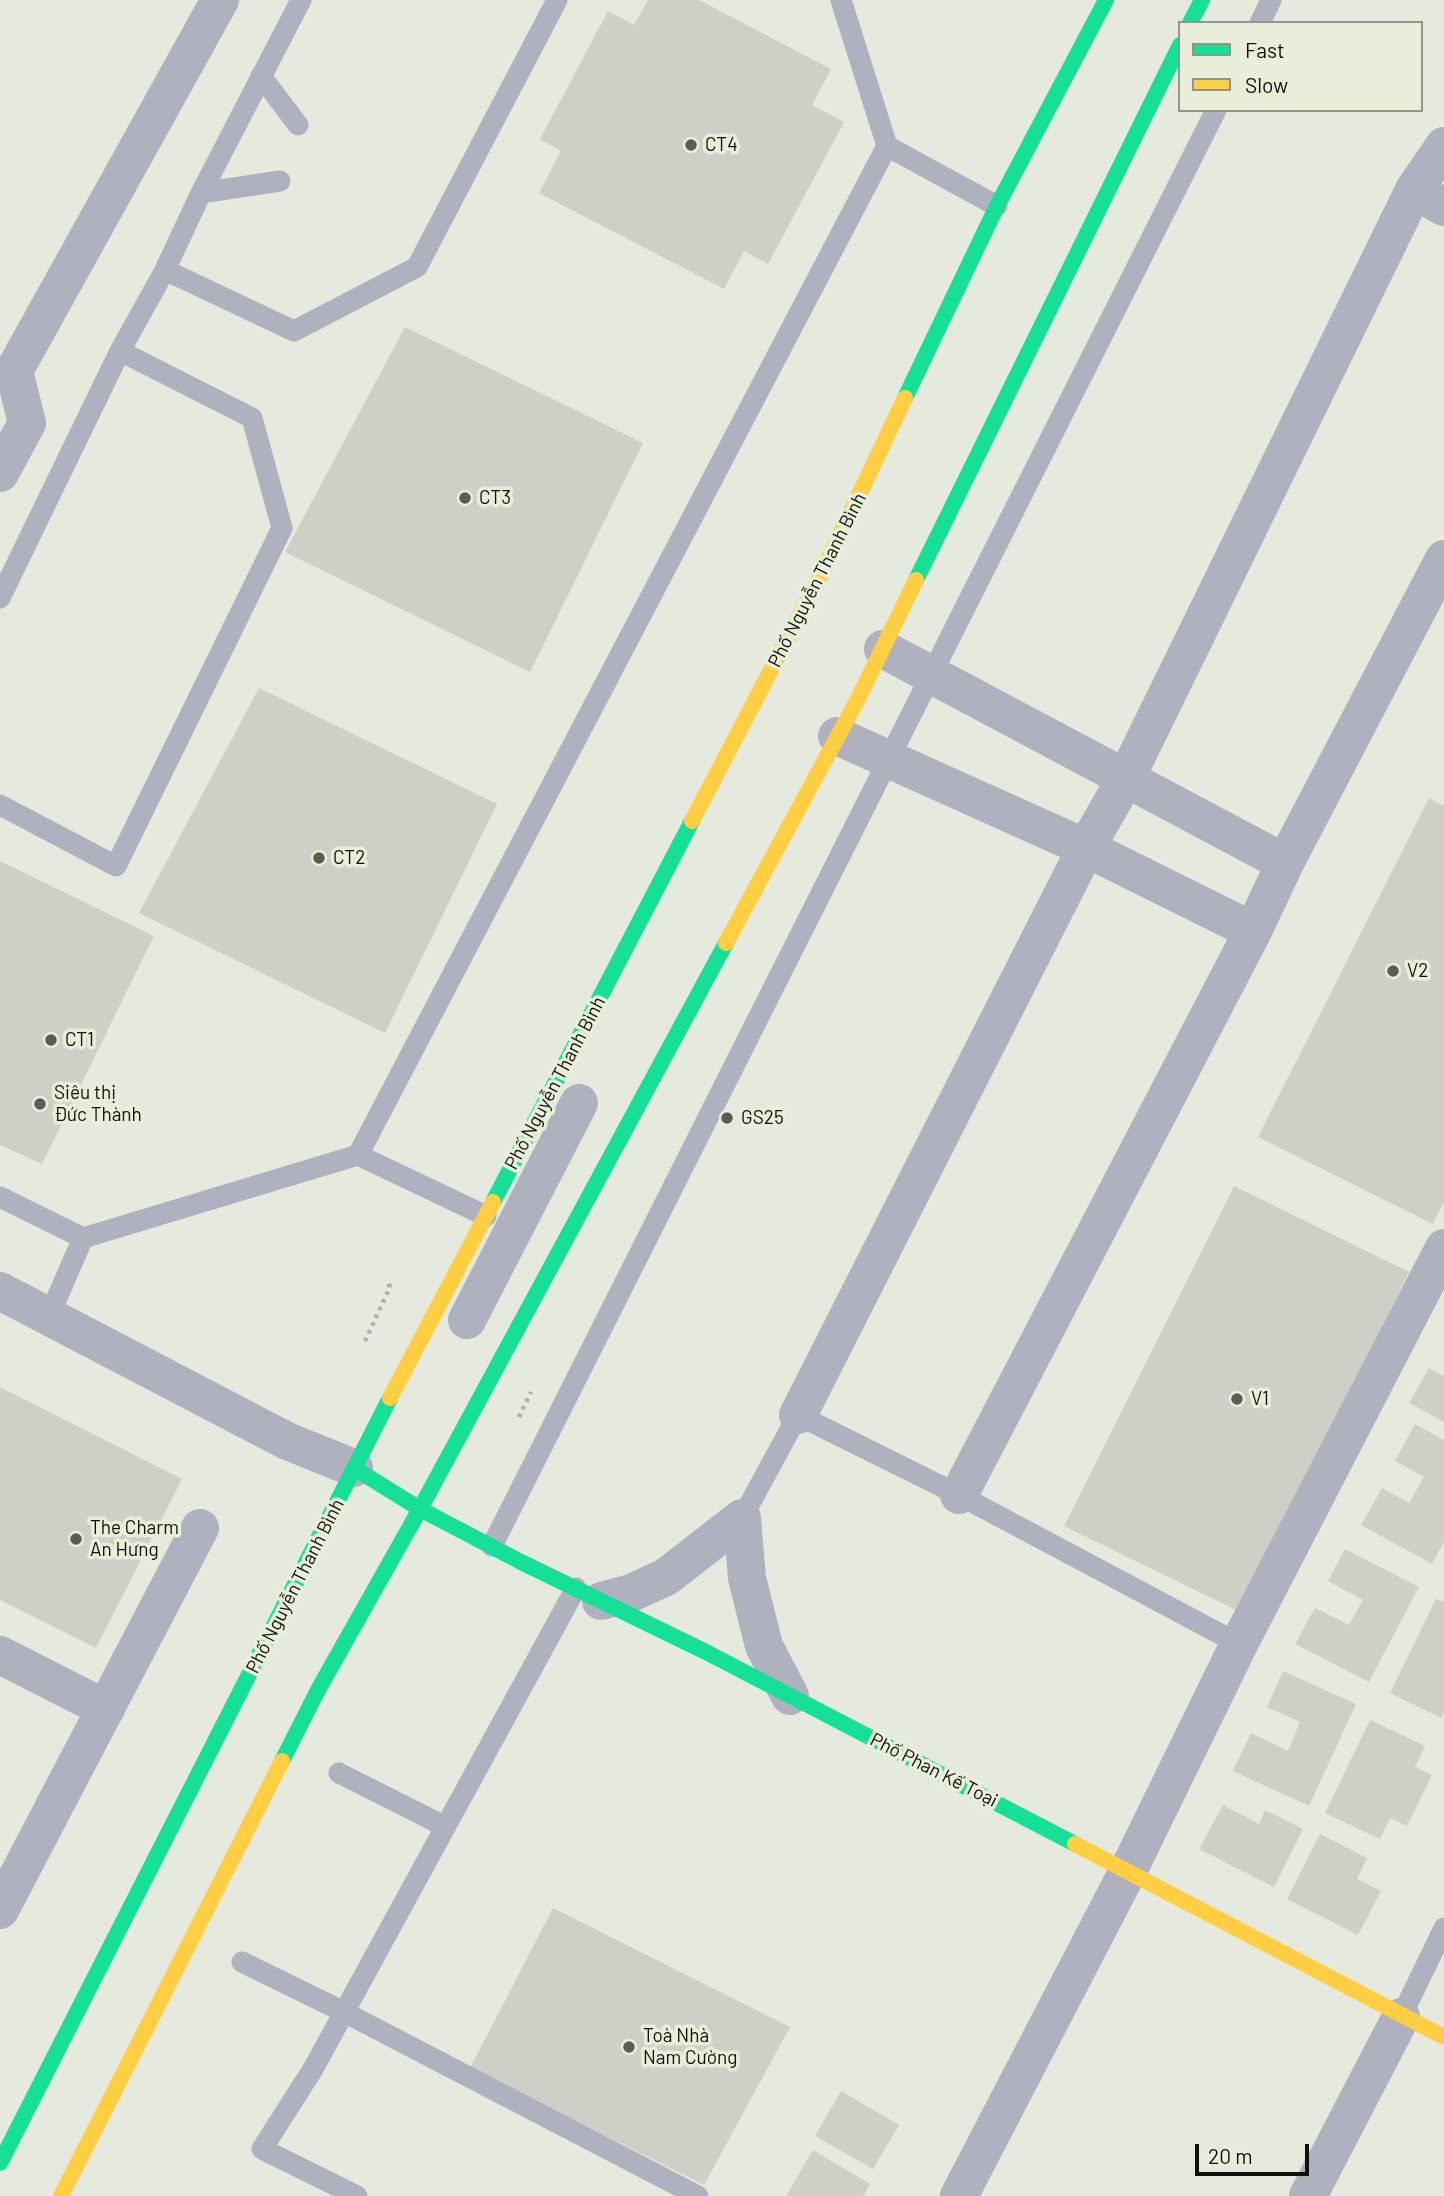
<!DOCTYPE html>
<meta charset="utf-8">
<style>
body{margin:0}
#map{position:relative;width:1444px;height:2196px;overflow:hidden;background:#e6e9de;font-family:Barlow,sans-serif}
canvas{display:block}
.legend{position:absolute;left:1178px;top:21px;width:245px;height:91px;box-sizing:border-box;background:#e8eed9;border:2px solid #929687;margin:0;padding:9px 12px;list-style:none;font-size:21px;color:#10110b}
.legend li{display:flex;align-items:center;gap:14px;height:35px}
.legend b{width:35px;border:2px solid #929687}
.scale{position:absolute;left:1195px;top:2144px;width:114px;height:32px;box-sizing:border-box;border:4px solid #10110b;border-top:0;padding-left:9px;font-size:21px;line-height:24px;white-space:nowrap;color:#10110b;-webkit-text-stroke:5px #e8eed9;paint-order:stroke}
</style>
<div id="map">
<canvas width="1444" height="2196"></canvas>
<ul class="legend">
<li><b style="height:9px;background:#16e098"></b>Fast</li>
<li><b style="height:9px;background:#ffcf43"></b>Slow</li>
</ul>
<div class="scale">20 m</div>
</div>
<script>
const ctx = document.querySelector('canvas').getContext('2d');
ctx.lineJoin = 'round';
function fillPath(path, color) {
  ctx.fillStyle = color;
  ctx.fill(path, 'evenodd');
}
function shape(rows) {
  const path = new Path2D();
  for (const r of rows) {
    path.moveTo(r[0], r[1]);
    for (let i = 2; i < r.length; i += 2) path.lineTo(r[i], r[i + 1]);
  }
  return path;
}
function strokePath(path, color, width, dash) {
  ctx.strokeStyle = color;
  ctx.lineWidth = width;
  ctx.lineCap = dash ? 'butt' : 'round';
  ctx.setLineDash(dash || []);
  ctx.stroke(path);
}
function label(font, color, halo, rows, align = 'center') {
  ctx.font = font + ' Barlow,sans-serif';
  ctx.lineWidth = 7;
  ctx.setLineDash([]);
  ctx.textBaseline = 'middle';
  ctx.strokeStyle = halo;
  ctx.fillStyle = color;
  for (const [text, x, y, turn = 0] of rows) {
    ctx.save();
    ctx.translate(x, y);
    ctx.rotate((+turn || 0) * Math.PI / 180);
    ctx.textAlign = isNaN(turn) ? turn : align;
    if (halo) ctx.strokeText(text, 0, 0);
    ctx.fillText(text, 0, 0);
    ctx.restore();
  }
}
const building = shape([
 [648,0,699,0,831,69,812,105,844,122,768,264,744,251,724,289,539,193,561,151,540,139,608,11,634,25],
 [405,327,643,443,530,672,285,552],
 [259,688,497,804,385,1033,139,913],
 [1429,798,1444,806,1444,1202,1433,1224,1258,1137],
 [0,861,154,936,42,1164,0,1145],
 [1234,1186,1409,1272,1240,1612,1064,1526],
 [1429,1368,1444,1376,1444,1422,1409,1403],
 [0,1387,182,1479,96,1648,0,1600],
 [1415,1424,1444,1440,1444,1542,1432,1564,1361,1525,1382,1488,1409,1503,1424,1477,1395,1461],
 [1345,1549,1419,1587,1369,1682,1295,1644,1315,1608,1349,1625,1363,1600,1328,1581],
 [1436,1599,1444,1602,1444,1712,1441,1718,1390,1693],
 [1283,1671,1356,1704,1309,1806,1233,1771,1251,1733,1288,1751,1300,1722,1267,1707],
 [1370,1720,1425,1746,1415,1767,1432,1775,1407,1826,1390,1818,1380,1839,1325,1813],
 [1223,1805,1259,1824,1265,1810,1303,1829,1274,1887,1199,1849],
 [1320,1834,1367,1858,1357,1879,1381,1891,1358,1935,1287,1899],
 [553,1908,790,2027,704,2185,470,2068],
 [841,2091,899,2125,873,2169,815,2136],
 [813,2150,870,2184,863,2196,786,2196]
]);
const path = shape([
 [365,1341,390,1287,388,1282],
 [519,1417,531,1392]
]);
const lane = shape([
 [841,0,887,146,997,206],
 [1260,23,1271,0],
 [261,76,298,125],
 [201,193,280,181],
 [165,270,294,331,417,267,557,0],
 [0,598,120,351,165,270,201,193,301,0],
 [0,805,116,866,282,528,252,418,120,351],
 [358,1155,887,146],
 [0,1197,83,1238,358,1155,486,1216],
 [49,1316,83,1238],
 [742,1518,798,1415,959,1495,1239,1644],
 [492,1546,1216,110],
 [339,1773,444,1826],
 [242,1962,344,2012,698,2196],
 [1401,2017,1444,1928],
 [357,2196,262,2149,313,2069,576,1588]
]);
const street = shape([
 [1414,190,1444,207],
 [0,473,27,423,14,371,220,0],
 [883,649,1285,863],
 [837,736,1086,848,1253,931],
 [0,1291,287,1441,354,1468],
 [467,1320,579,1103],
 [798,1415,1086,848,1126,778,1414,190,1444,146],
 [959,1495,1253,931,1285,863,1444,559],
 [742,1518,747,1578,764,1646,790,1696],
 [601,1601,631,1593,666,1577,742,1518],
 [0,1655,106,1709],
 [0,1910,200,1528],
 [959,2196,1128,1871,1239,1644,1444,1248],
 [1308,2196,1401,2017]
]);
const fast = shape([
 [1190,23,1202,0],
 [905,398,997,206,1106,0],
 [916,580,1180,45],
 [493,1202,692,821],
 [354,1468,420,1509,521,1562,706,1652,1075,1844],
 [282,1761,318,1690,420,1509,726,943],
 [0,2163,390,1398]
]);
const slow = shape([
 [692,821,824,569,905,398],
 [726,943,859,697,916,580],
 [390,1398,493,1202],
 [1075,1844,1444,2037],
 [61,2196,282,1761]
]);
const markers = [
 [691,145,7,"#5b5d55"],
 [465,498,7,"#5b5d55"],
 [319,858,7,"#5b5d55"],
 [1393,971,7,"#5b5d55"],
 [51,1040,7,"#5b5d55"],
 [40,1104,7,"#5b5d55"],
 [727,1118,7,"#5b5d55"],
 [1237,1399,7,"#5b5d55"],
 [76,1539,7,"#5b5d55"],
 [629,2047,7,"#5b5d55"]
];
const poiNames = [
 ["CT4",705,145],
 ["CT3",479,498],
 ["CT2",333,858],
 ["V2",1407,971],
 ["CT1",65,1040],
 ["Siêu thị",54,1093],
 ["Đức Thành",54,1115],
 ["GS25",741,1118],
 ["V1",1251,1399],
 ["The Charm",90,1528],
 ["An Hưng",90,1550],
 ["Toà Nhà",643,2036],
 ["Nam Cường",643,2058]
];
const streetNames = [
 ["Phố Nguyễn Thanh Bình",817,580,-63],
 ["Phố Nguyễn Thanh Bình",555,1083,-62],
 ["Phố Nguyễn Thanh Bình",295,1586,-63],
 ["Phố Phan Kế Toại",934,1770,27]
];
fillPath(building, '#ced0c7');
strokePath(path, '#acaeb4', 4.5, [3.5, 5]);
strokePath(lane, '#afb1be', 21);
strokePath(street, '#afb1be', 38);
strokePath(fast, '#16e098', 16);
strokePath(slow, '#ffcf43', 16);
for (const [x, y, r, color] of markers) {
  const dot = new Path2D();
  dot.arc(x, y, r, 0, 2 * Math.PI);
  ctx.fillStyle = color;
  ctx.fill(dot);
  strokePath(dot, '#e8eed9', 2.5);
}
label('19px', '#10110b', '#e8eed9', poiNames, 'left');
label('19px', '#10110b', '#e8eed9', streetNames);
</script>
